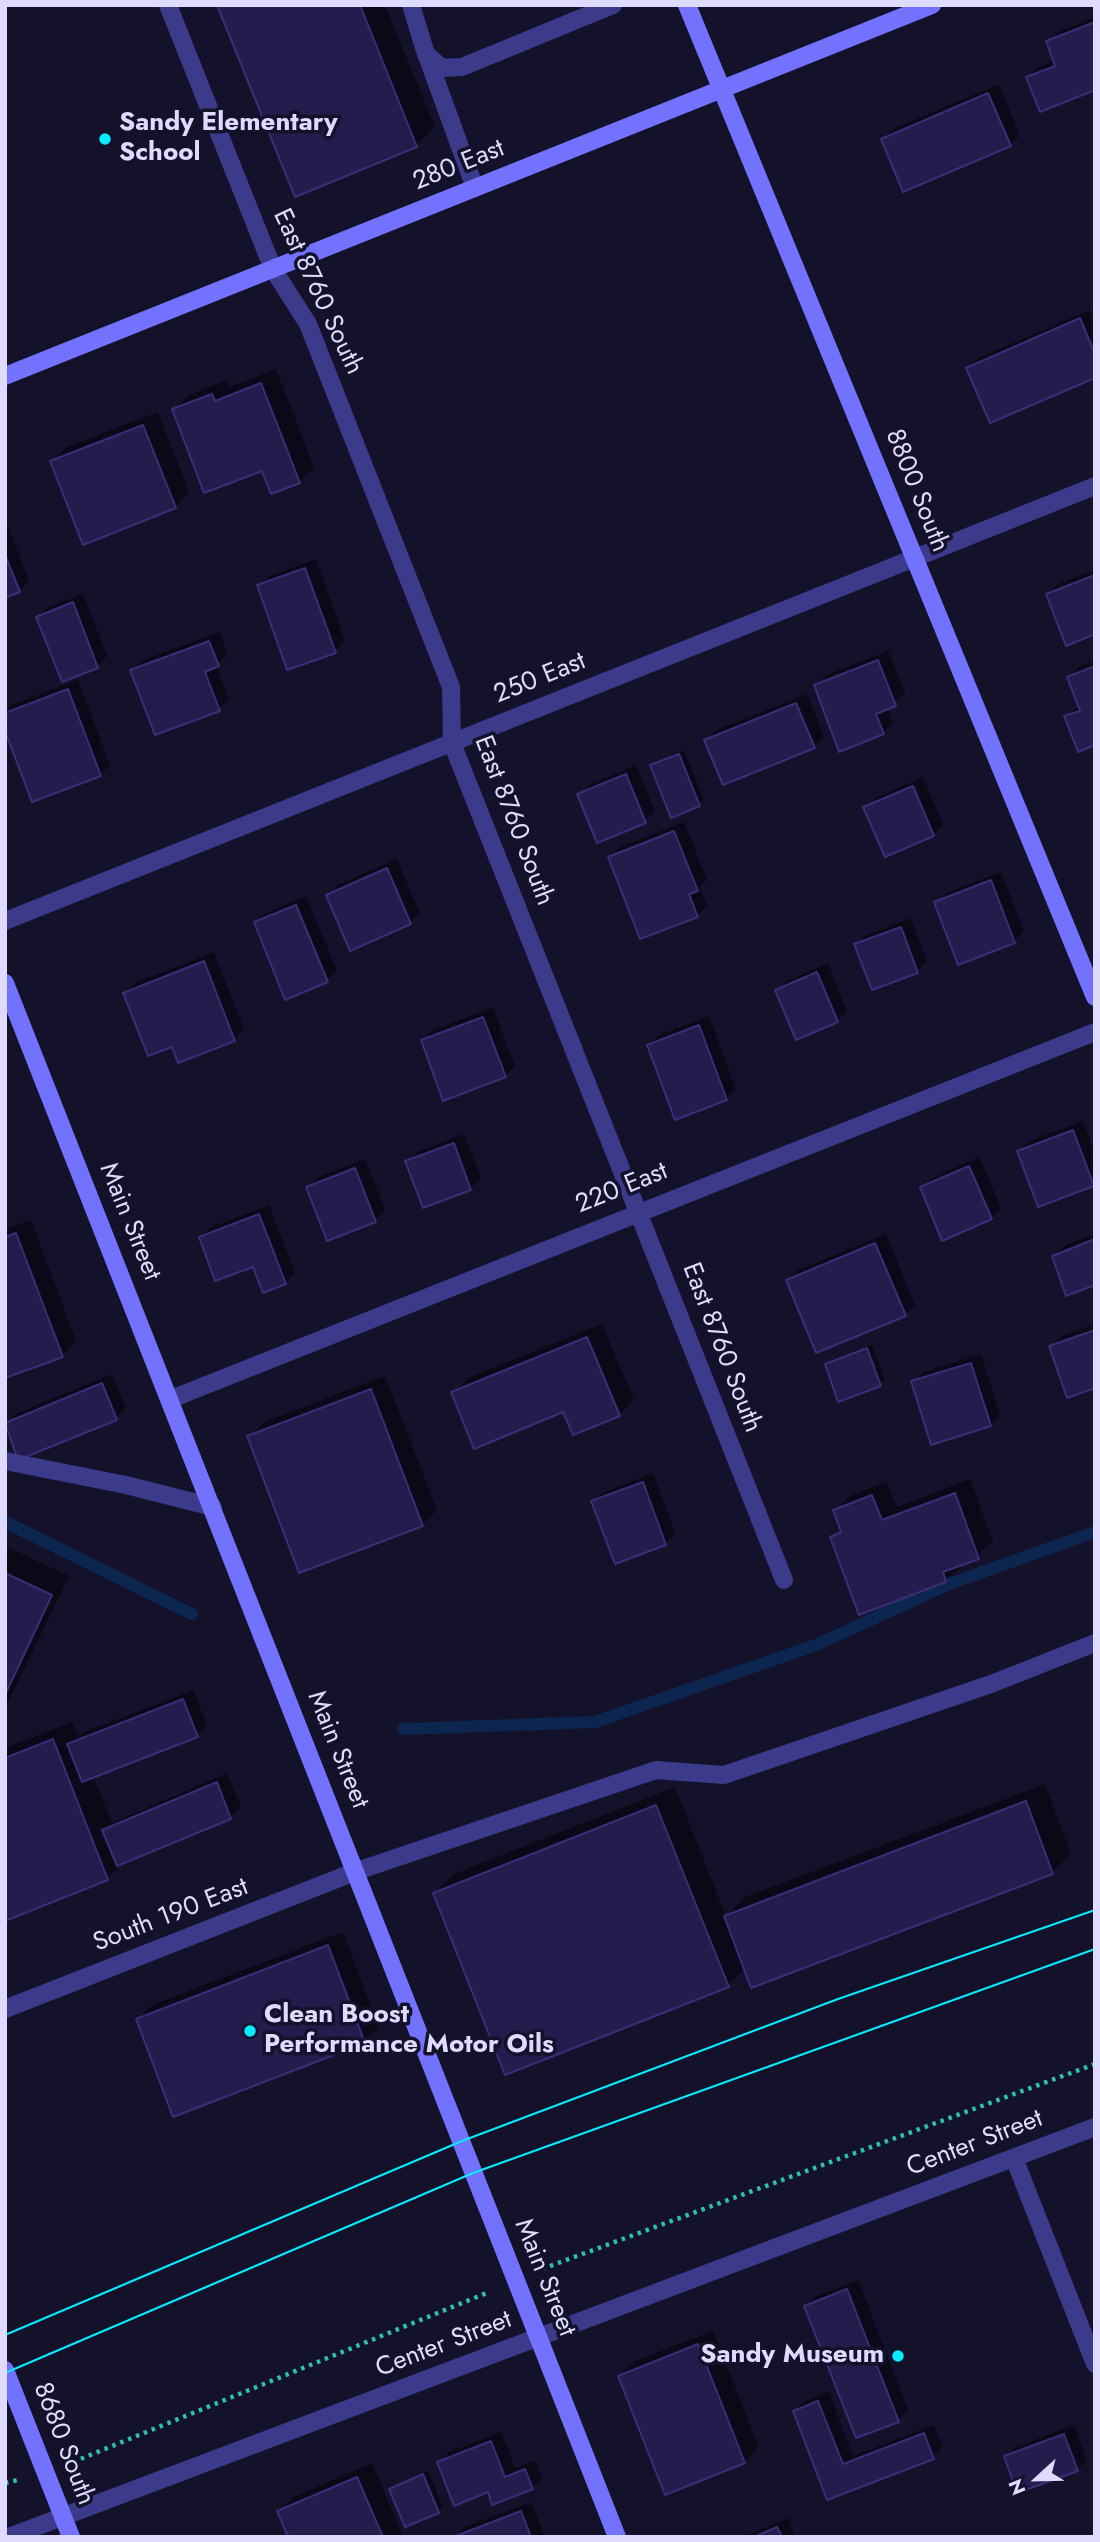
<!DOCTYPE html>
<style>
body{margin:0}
#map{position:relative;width:1100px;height:2542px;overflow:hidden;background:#14112b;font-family:Jost,sans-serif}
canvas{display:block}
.frame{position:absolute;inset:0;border:7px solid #dedbff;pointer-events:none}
.north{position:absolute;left:1002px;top:2444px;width:70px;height:70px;-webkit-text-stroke:5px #14112b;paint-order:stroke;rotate:248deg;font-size:19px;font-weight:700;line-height:28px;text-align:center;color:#dedbff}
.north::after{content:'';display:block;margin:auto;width:24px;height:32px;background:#dedbff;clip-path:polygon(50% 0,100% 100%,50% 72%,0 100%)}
</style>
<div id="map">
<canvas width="1100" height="2542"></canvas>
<div class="frame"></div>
<div class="north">N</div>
</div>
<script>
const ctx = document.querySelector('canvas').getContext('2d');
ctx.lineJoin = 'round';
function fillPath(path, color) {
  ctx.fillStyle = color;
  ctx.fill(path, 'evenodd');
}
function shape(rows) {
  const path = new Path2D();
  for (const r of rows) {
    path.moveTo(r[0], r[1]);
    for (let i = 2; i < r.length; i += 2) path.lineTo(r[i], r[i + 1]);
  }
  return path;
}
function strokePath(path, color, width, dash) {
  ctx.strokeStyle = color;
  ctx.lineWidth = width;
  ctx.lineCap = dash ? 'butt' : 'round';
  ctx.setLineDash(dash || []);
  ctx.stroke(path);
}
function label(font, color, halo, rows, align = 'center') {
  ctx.font = font + ' Jost,sans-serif';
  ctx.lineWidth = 7;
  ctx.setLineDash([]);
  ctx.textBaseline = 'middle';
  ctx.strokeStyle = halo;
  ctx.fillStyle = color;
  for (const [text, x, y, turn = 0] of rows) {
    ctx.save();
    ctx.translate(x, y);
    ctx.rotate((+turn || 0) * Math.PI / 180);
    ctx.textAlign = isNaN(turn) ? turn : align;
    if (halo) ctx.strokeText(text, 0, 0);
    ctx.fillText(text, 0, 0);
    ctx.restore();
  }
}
const shadow = shape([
 [219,5,385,5,435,127,416,146],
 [1095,17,1095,88,1028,77,1039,67,1055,61,1048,42,1058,32],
 [999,84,1020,135,1010,145,883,139,893,129],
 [1090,310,1095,321,1095,377,968,368,978,358],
 [276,369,314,467,299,482,263,469,174,410,189,395,227,380,230,387],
 [158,412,189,492,175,507,52,462,67,447],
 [5,518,29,581,19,591,5,596],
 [316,559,345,641,335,651,259,586,269,576],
 [1095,570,1095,632,1048,595,1058,584],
 [83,594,107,656,97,666,38,617,48,607],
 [219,632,228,655,216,665,229,699,219,709,132,670,143,660],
 [888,651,905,694,887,707,893,723,883,733,816,685,826,675],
 [1095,661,1095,743,1066,717,1079,706,1069,677,1079,667],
 [78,680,110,765,100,775,5,726,5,712,11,705],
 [807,694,824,737,814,747,706,740,716,730],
 [684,750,704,800,672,816,652,766],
 [636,765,655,811,645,821,579,795,589,785],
 [923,777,943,825,933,835,866,808,876,798],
 [684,822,707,880,699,887,707,905,697,916,610,857,620,847],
 [397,859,420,913,410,923,328,895,338,885],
 [1001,872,1024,931,1014,941,936,903,946,893],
 [306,896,337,970,327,980,256,923,266,913],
 [911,918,927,961,917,971,856,945,866,935],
 [214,952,244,1029,234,1039,125,993,135,983],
 [828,963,847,1011,837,1021,777,991,787,981],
 [493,1008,515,1066,505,1076,423,1040,433,1030],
 [709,1016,736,1089,726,1099,649,1046,659,1035],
 [1083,1121,1095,1153,1093,1184,1019,1151,1029,1141],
 [464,1134,481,1178,471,1188,424,1206,407,1162,417,1152],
 [979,1157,1001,1208,991,1218,922,1188,932,1178],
 [365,1159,385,1210,375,1220,328,1239,308,1187,318,1177],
 [269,1205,295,1273,285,1283,201,1237,211,1227],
 [31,1220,76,1341,62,1356,5,1377,5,1229],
 [886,1234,915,1305,905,1315,788,1280,798,1270],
 [1095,1234,1095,1283,1054,1256,1064,1246],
 [602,1324,634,1400,619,1415,453,1393,468,1378],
 [1095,1324,1095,1386,1051,1346,1061,1336],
 [872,1345,885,1380,880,1385,827,1364,831,1360],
 [981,1354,1000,1415,990,1425,913,1382,924,1372],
 [112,1374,126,1408,116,1418,19,1458,5,1425,15,1414],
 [385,1376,437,1510,422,1525,249,1437,264,1422],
 [653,1473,675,1533,665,1543,616,1562,593,1502,604,1492],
 [970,1479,993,1542,945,1580,832,1538,842,1528,835,1511,850,1496,887,1482,897,1507],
 [5,1546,69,1576,5,1709],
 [193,1690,207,1725,197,1736,93,1776,112,1823,227,1773,241,1807,230,1817,125,1861,107,1879,5,1919,5,1748,72,1722,77,1735],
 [1045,1784,1071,1854,1052,1872,745,1968,728,1985,435,1893,454,1874,675,1787,726,1916,745,1897],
 [343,1932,379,2027,364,2042,138,2020,152,2005],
 [858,2280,908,2410,898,2420,806,2306,816,2296],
 [713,2331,759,2447,744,2462,620,2376,635,2361],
 [829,2392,853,2456,934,2425,943,2447,933,2457,828,2498,795,2411,805,2401],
 [1074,2425,1087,2460,1077,2470,1006,2457,1016,2447],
 [501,2432,515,2468,535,2460,542,2478,532,2488,489,2490,439,2462,449,2452],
 [372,2463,403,2537,290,2537,279,2511,294,2497],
 [428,2471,443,2507,438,2511,391,2489],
 [531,2502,545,2537,455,2537,465,2527],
 [788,2518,795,2537,743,2537]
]);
const stream = shape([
 [5,1522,192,1614],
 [403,1729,595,1722,816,1645,949,1584,1095,1532]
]);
const building = shape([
 [217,5,360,5,417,147,295,197,217,5],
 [1095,22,1095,90,1040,112,1026,77,1055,66,1046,41,1095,22],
 [988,93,1011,146,903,192,881,139,988,93],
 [1080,318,1095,354,1095,378,990,423,966,368,1080,318],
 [261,383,300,483,271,494,262,471,204,493,172,409,212,394,215,401,261,383],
 [143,425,176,508,83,545,50,461,143,425],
 [5,555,20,592,5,598,5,555],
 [305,568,336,653,287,670,257,585,305,568],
 [1095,575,1095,634,1066,646,1046,594,1095,575],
 [73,602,98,668,62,682,36,617,73,602],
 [209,641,219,666,205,672,220,711,155,735,130,670,209,641],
 [878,660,896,706,876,714,884,734,839,752,814,685,878,660],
 [1095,666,1095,745,1078,752,1064,716,1080,711,1067,677,1095,666],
 [68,689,101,776,32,802,5,731,5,713,68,689],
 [796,703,815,748,723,785,704,740,796,703],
 [679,754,700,806,671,818,650,765,679,754],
 [626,774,646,823,597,843,577,794,626,774],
 [913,786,934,836,885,857,863,807,913,786],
 [674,831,698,891,689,894,698,917,640,939,608,857,674,831],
 [387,868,411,924,350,951,326,895,387,868],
 [991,880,1015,943,958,965,934,902,991,880],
 [296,905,328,982,285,1000,254,922,296,905],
 [901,927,918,973,872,990,854,944,901,927],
 [204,961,235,1041,178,1063,172,1047,148,1056,123,993,204,961],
 [817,972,838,1022,796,1040,775,990,817,972],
 [483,1017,506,1077,443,1101,421,1040,483,1017],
 [699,1025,727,1100,675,1120,647,1045,699,1025],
 [1073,1130,1094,1186,1038,1207,1017,1151,1073,1130],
 [454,1143,471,1190,423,1208,405,1161,454,1143],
 [969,1166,992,1219,942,1241,920,1187,969,1166],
 [355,1168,376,1222,327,1241,306,1187,355,1168],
 [259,1214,286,1284,263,1293,253,1267,215,1281,199,1237,259,1214],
 [16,1233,63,1357,5,1378,5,1237,16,1233],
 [1095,1239,1095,1285,1066,1296,1052,1256,1095,1239],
 [875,1243,906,1316,816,1353,786,1280,875,1243],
 [1095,1330,1095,1388,1067,1398,1049,1346,1095,1330],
 [587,1337,620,1416,573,1435,563,1412,474,1449,451,1392,587,1337],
 [867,1348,881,1386,838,1402,825,1364,867,1348],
 [971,1363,991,1426,931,1445,911,1381,971,1363],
 [102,1383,117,1420,18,1460,5,1423,102,1383],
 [371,1389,423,1526,299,1573,247,1436,371,1389],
 [643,1482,666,1545,615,1564,591,1501,643,1482],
 [955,1493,979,1559,943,1572,946,1582,859,1615,830,1537,841,1532,833,1510,872,1495,882,1520,955,1493],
 [5,1573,52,1595,5,1695,5,1573],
 [183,1699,198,1737,82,1782,67,1744,183,1699],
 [53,1739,108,1880,5,1921,5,1758,53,1739],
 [217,1782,231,1819,117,1866,102,1830,217,1782],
 [1026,1801,1053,1874,751,1988,724,1916,1026,1801],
 [656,1805,729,1987,505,2075,433,1893,656,1805],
 [328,1945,365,2043,173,2117,136,2019,328,1945],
 [847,2289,899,2422,856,2438,804,2306,847,2289],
 [698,2344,745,2463,665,2495,618,2376,698,2344],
 [818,2401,843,2464,924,2433,934,2459,827,2500,793,2411,818,2401],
 [1064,2434,1078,2471,1017,2493,1004,2456,1064,2434],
 [491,2441,505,2477,525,2469,533,2489,492,2505,488,2492,454,2506,437,2462,491,2441],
 [423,2474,439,2513,405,2527,389,2489,423,2474],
 [357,2477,383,2537,288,2537,277,2511,357,2477],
 [521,2511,531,2537,453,2537,521,2511],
 [777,2527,782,2537,754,2537,777,2527]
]);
const path = shape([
 [542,2269,1095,2064],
 [73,2462,489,2292],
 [5,2483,18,2480]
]);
const lane = shape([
 [411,5,426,54,442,68,462,67,613,5],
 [427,56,475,188],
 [273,269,308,324,451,687,452,743],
 [5,1461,126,1485,213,1507],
 [357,1871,656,1770,724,1775,991,1684,1095,1643]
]);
const street = shape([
 [168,5,273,269],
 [452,743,784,1580],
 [5,921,1095,486],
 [171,1399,1095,1032],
 [5,2009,357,1871],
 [1014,2158,1095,2364],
 [9,2537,1095,2127]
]);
const secondary = shape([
 [687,5,1095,997],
 [5,376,932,5],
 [5,983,617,2537],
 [5,2370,71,2537]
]);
const tram = shape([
 [5,2335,462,2141,838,1999,1095,1910],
 [5,2373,473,2173,1095,1949]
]);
const markers = [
 [105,139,7,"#07ecff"],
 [250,2031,7,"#07ecff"],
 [898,2356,7,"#07ecff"]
];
const poiNames = [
 ["Sandy Elementary",119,124],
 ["School",119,154],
 ["Clean Boost",264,2016],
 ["Performance Motor Oils",264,2046],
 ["Sandy Museum",884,2356,"right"]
];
const streetNames = [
 ["280 East",459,166,-22],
 ["East 8760 South",317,292,65],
 ["8800 South",916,491,68],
 ["250 East",540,679,-22],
 ["East 8760 South",513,821,69],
 ["220 East",622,1189,-22],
 ["Main Street",129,1222,68],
 ["East 8760 South",721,1348,69],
 ["Main Street",337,1750,68],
 ["South 190 East",171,1916,-21],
 ["Center Street",975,2144,-21],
 ["Main Street",544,2278,68],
 ["Center Street",444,2345,-21],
 ["8680 South",63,2444,69]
];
fillPath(shadow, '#0007');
strokePath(stream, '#0c264f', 12);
fillPath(building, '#251c4d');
strokePath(building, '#3b2e79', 2);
strokePath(path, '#2ebfb3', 4.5, [3.5, 5]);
strokePath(lane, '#3c3b8b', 18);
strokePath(street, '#3c3b8b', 18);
strokePath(secondary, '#7272ff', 18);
strokePath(tram, '#07ecff', 2);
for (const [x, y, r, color] of markers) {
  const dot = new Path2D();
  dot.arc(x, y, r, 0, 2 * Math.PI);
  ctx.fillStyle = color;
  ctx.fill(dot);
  strokePath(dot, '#14112b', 2.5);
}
label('bold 26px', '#dedbff', '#14112b', poiNames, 'left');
label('26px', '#dedbff', '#14112b', streetNames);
</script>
